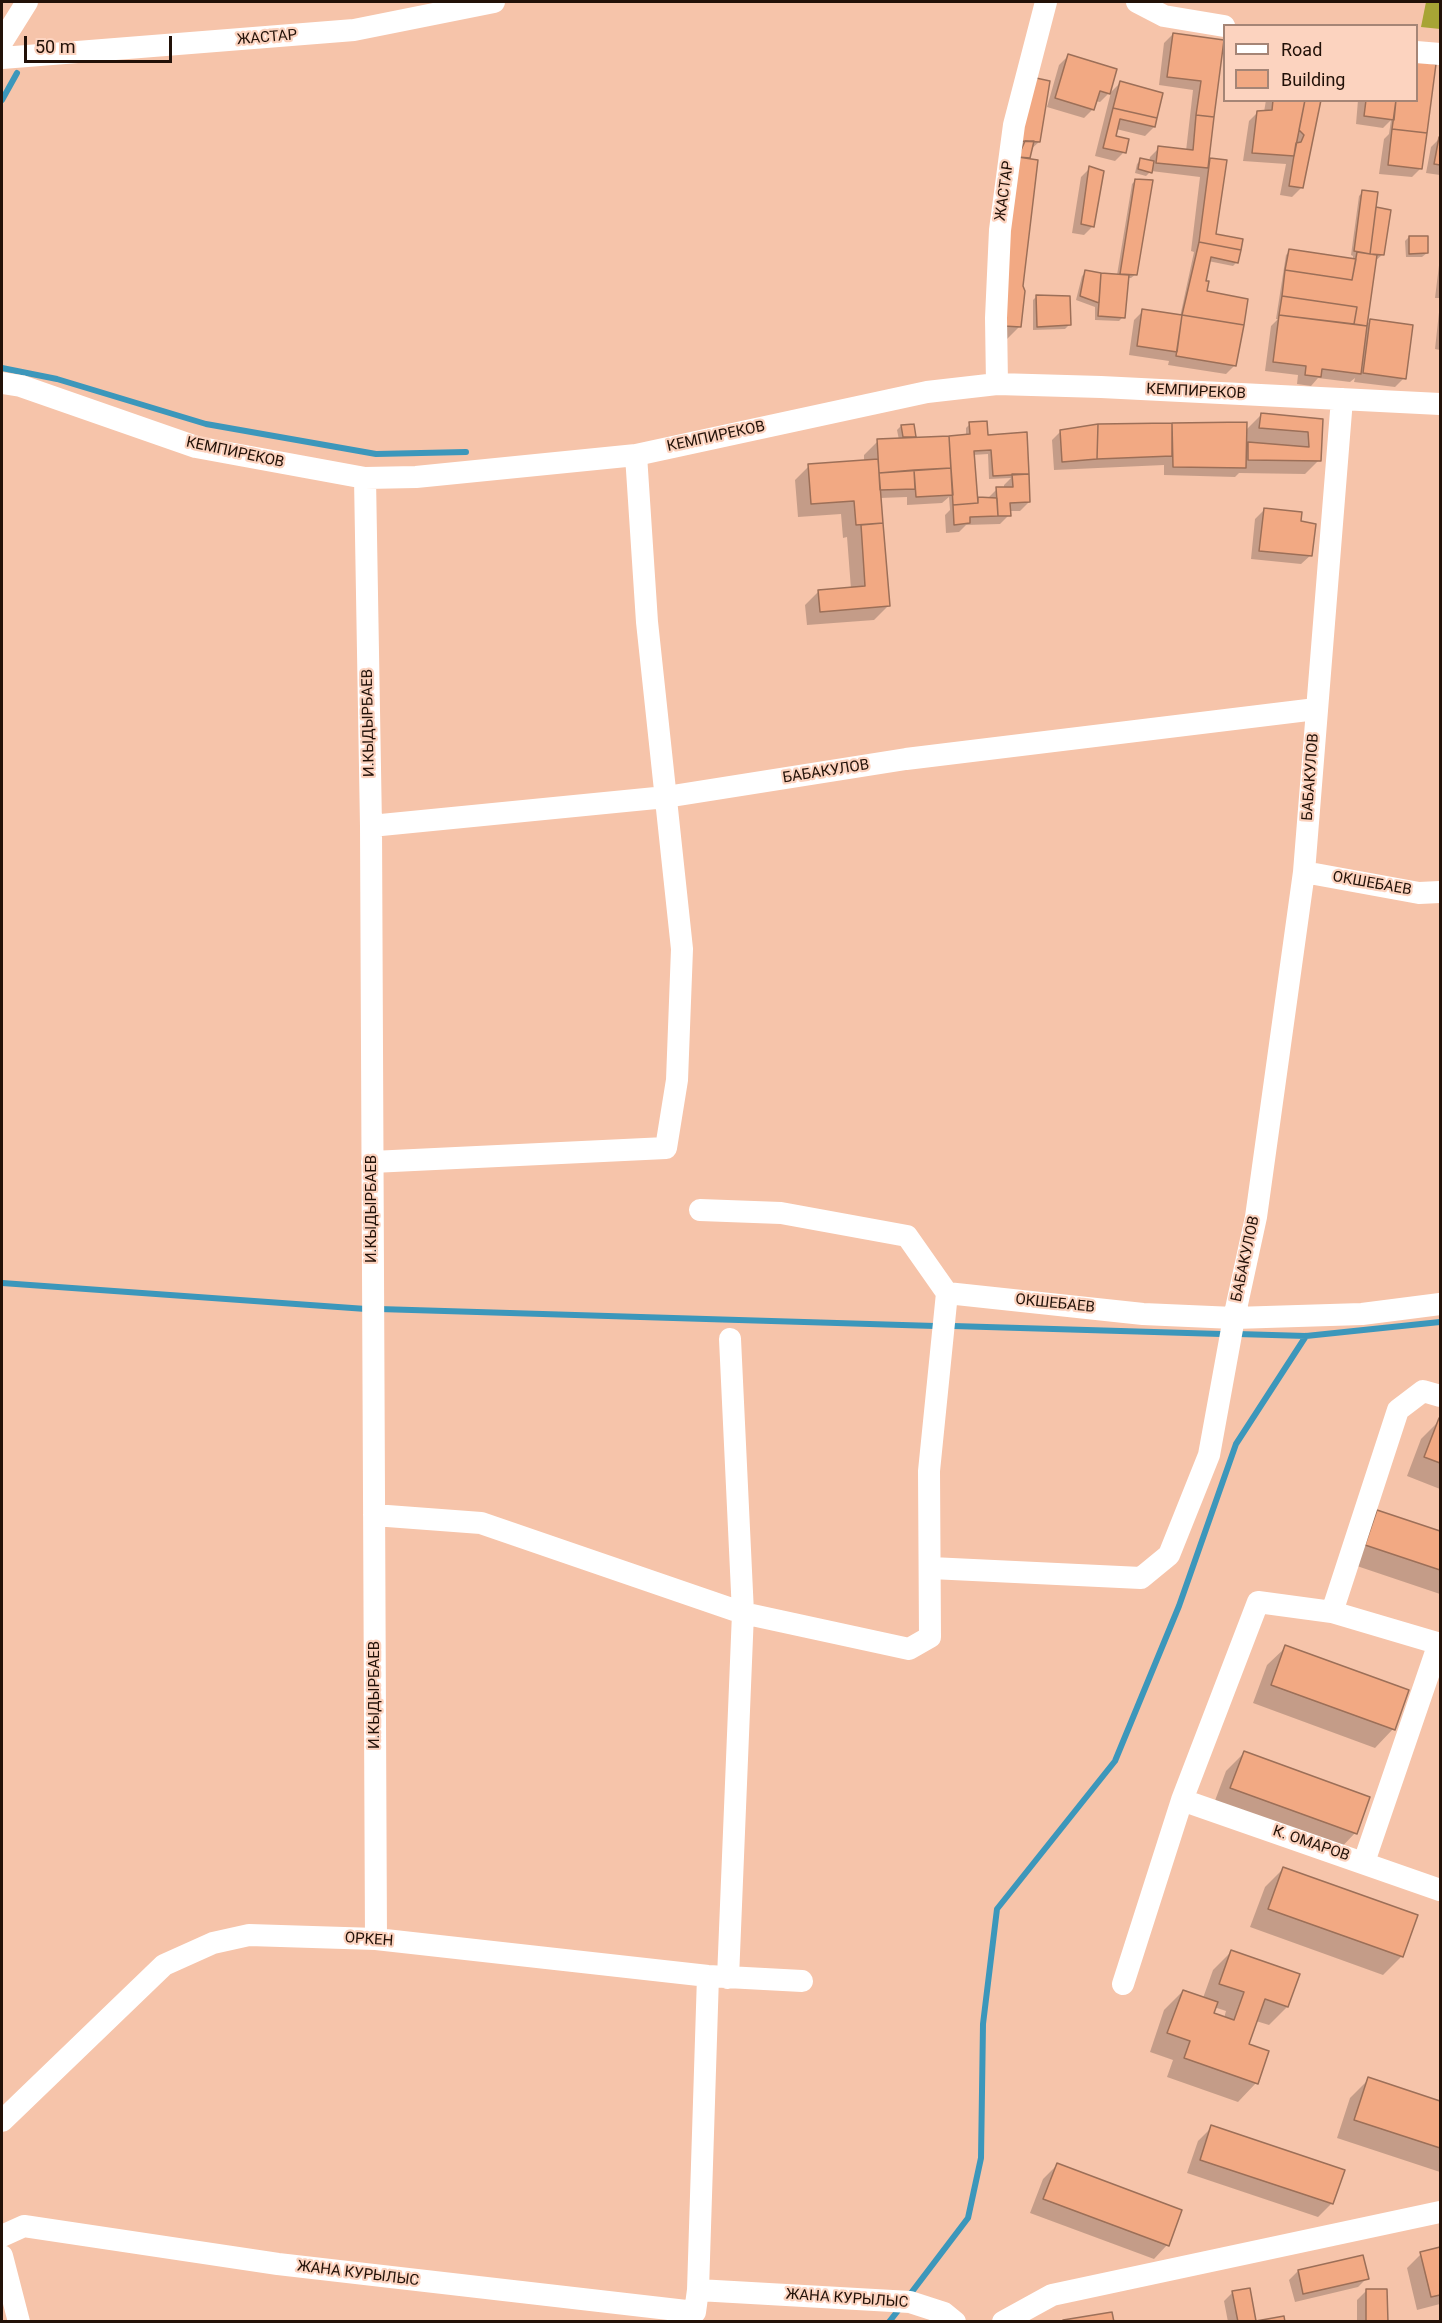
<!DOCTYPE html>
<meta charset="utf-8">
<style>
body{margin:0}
#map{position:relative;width:1442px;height:2323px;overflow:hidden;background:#f6c4aa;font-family:Roboto,sans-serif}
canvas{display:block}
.frame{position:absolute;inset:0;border:3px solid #221108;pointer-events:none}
.legend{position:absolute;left:1223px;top:24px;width:195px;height:78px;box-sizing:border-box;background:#fcd3bf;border:2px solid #a58576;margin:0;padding:8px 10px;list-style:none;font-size:18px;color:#221108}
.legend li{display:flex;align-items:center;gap:12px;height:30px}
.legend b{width:30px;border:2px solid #a58576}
.scale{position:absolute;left:24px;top:36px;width:148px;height:27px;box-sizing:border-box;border:3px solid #221108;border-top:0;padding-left:8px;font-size:18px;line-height:21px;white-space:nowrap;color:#221108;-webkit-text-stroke:4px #fcd3bf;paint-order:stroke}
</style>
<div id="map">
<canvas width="1442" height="2323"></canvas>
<div class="frame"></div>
<ul class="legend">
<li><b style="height:8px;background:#fff"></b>Road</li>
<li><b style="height:16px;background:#f2a983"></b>Building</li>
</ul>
<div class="scale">50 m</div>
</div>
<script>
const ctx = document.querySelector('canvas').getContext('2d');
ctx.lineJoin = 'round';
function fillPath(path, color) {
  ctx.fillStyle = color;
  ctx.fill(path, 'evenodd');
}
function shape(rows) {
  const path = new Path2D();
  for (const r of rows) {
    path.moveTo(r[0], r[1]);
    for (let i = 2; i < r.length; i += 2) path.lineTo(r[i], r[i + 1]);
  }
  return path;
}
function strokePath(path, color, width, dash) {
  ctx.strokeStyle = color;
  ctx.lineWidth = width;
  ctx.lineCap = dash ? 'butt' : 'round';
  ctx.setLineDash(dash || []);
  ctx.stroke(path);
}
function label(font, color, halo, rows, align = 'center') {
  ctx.font = font + ' Roboto,sans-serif';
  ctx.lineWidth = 4.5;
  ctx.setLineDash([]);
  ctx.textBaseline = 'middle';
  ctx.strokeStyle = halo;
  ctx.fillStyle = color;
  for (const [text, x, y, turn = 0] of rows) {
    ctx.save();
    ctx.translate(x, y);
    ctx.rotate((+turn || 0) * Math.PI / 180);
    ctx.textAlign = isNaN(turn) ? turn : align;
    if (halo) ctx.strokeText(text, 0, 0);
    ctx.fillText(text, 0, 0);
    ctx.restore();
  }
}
const green = shape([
 [1426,2,1440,2,1440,29,1421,27]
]);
const shadow = shape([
 [1173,34,1223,41,1208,159,1226,162,1214,235,1237,262,1233,266,1208,261,1204,282,1205,293,1235,365,1226,374,1168,365,1169,361,1129,355,1134,320,1143,311,1180,317,1194,252,1191,251,1200,177,1151,171,1146,176,1135,173,1137,164,1141,160,1149,162,1150,157,1159,148,1186,151,1193,90,1159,85,1164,43],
 [1068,56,1109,93,1100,102,1095,101,1093,109,1084,118,1047,107,1059,65],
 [1120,83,1154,127,1145,136,1116,129,1114,137,1124,152,1115,161,1095,156,1111,92],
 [1027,88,1039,142,1030,150,1027,160,1020,326,1006,340,1011,149],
 [1266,100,1320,100,1301,188,1292,197,1280,195,1286,164,1243,161,1249,121,1258,112,1264,112],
 [1358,100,1416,100,1421,168,1412,177,1379,174,1384,139,1389,134,1391,120,1383,128,1356,124],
 [1440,138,1440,175,1426,173,1431,147],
 [1090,168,1093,226,1084,235,1072,233,1081,177],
 [1136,180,1136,274,1131,278,1127,278,1123,317,1119,321,1095,320,1095,307,1076,300,1082,276,1086,272,1117,275,1132,184],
 [1363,192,1374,211,1382,255,1374,262,1365,326,1370,321,1404,378,1395,387,1354,382,1355,378,1350,382,1318,378,1311,386,1297,384,1298,375,1265,371,1271,326,1278,319,1276,319,1286,255,1290,251,1353,260,1353,256,1351,255,1359,196],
 [1409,237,1427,253,1422,257,1406,257,1405,241],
 [1440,257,1440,298,1435,298],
 [1037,296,1069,325,1065,329,1033,330,1033,300],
 [1440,303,1440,350,1435,349],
 [1261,415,1322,420,1319,460,1305,474,1239,473,1235,477,1164,475,1164,465,1054,470,1052,440,1061,431,1098,425,1245,423,1245,431],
 [970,424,987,437,1025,434,1029,502,1020,511,1009,511,1009,515,1000,524,966,525,959,532,946,533,945,515,950,510,949,497,942,503,907,505,907,497,880,498,888,606,874,620,807,625,805,605,819,591,851,589,847,537,843,538,841,514,798,517,795,480,809,466,864,462,864,455,878,441,899,440,897,430,901,426,915,436,912,439,966,436,966,428],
 [988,454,989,479,1011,478,1004,485,1004,488,997,489,988,498,976,501,973,455],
 [1264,510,1300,523,1311,555,1301,564,1251,559,1255,519],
 [1440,1420,1440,1489,1407,1476,1421,1439],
 [1377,1512,1440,1533,1440,1594,1348,1563],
 [1286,1647,1393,1729,1375,1748,1253,1703,1267,1665],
 [1244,1753,1355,1833,1337,1852,1213,1806,1226,1771],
 [1283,1869,1402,1956,1383,1975,1250,1927,1265,1887],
 [1231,1952,1287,2007,1269,2025,1256,2021,1248,2045,1256,2083,1238,2102,1167,2077,1173,2060,1150,2052,1164,2010,1183,1991,1203,1998,1213,1970],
 [1214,2007,1226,2011,1224,2018,1212,2014],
 [1369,2079,1440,2103,1440,2172,1337,2138,1350,2098],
 [1212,2127,1343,2171,1331,2204,1318,2217,1187,2173,1198,2141],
 [1057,2165,1167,2245,1154,2259,1030,2213,1043,2179],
 [1440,2249,1440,2304,1417,2310,1407,2268,1421,2254],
 [1298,2271,1367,2278,1358,2287,1295,2302,1289,2280],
 [1366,2291,1386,2322,1357,2322,1357,2300],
 [1233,2292,1254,2322,1228,2322,1224,2301]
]);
const stream = shape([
 [2,100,17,73],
 [2,368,57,379,206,424,376,454,466,452],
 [2,1283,366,1309],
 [379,1309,935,1326],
 [953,1326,1221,1334],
 [1238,1334,1306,1336,1440,1322],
 [908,2297,968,2218,981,2158,983,2024,997,1909,1115,1761,1179,1606,1236,1444,1306,1336],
 [889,2322,900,2308]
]);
const building = shape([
 [1173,33,1224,40,1214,117,1196,115,1201,81,1167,77,1173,33],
 [1068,54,1117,69,1110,94,1100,91,1094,110,1055,98,1068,54],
 [1416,61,1436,64,1427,133,1392,129,1396,100,1416,100,1416,61],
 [1036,78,1050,81,1040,142,1019,141,1036,78],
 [1120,81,1163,93,1157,118,1113,108,1120,81],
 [1273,100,1305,100,1294,156,1252,153,1257,111,1272,110,1273,100],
 [1305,100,1321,100,1303,188,1289,186,1296,143,1301,142,1304,135,1299,130,1305,100],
 [1366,100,1396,100,1394,120,1364,116,1366,100],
 [1113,108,1157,118,1155,127,1120,119,1116,136,1129,139,1126,153,1103,148,1113,108],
 [1196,115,1214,117,1208,168,1156,163,1158,146,1193,150,1196,115],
 [1392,129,1427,133,1422,169,1388,165,1392,129],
 [1439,137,1440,137,1440,165,1434,164,1439,137],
 [1025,141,1034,141,1030,158,1018,157,1025,141],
 [1018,157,1038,160,1023,286,1025,291,1021,327,1003,326,1007,227,1018,157],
 [1140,158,1154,161,1152,173,1138,169,1140,158],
 [1210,158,1227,160,1216,234,1243,239,1241,250,1199,242,1210,158],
 [1089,166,1104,171,1094,227,1081,224,1089,166],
 [1135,179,1153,180,1137,275,1120,274,1135,179],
 [1362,190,1378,192,1370,254,1354,251,1362,190],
 [1376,207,1391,210,1384,255,1370,254,1376,207],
 [1409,236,1428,236,1428,253,1409,254,1409,236],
 [1199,242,1241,250,1238,263,1211,257,1206,281,1209,281,1207,291,1248,299,1244,325,1182,315,1199,242],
 [1289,249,1356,259,1352,280,1285,270,1289,249],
 [1357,252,1377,255,1367,326,1354,324,1357,307,1282,296,1285,270,1352,280,1357,252],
 [1085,270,1101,273,1099,303,1080,296,1085,270],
 [1101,273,1129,275,1125,318,1098,316,1101,273],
 [1036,295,1070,296,1071,325,1037,327,1036,295],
 [1282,296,1357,307,1354,324,1279,315,1282,296],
 [1142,309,1182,315,1177,352,1137,346,1142,309],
 [1182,315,1244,325,1236,366,1176,356,1182,315],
 [1279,315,1367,326,1361,374,1322,369,1321,377,1305,375,1306,366,1273,362,1279,315],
 [1370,319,1413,325,1406,379,1363,373,1370,319],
 [1261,413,1323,419,1321,461,1248,460,1248,442,1309,447,1308,432,1259,428,1261,413],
 [987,421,988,435,1027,432,1029,474,993,476,991,450,974,451,978,503,953,505,949,436,970,434,969,422,987,421],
 [1247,422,1246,468,1173,467,1172,423,1247,422],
 [1172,423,1172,456,1097,459,1098,424,1172,423],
 [914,424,916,437,903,437,901,425,914,424],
 [1098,424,1097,459,1062,462,1060,430,1098,424],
 [949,436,951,468,879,473,877,439,949,436],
 [878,459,883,523,856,525,854,501,811,504,808,464,878,459],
 [951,468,953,495,916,497,914,470,951,468],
 [914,470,915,489,880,490,879,473,914,470],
 [1012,474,1029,474,1030,502,1010,503,1011,516,998,516,996,487,1013,487,1012,474],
 [978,497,997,498,998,516,970,517,970,523,954,525,953,505,978,503,978,497],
 [1264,508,1302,512,1301,521,1316,524,1312,556,1259,551,1264,508],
 [883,523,890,606,820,612,818,590,865,586,861,525,883,523],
 [1439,1418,1440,1419,1440,1463,1424,1457,1439,1418],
 [1377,1510,1440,1531,1440,1570,1365,1545,1377,1510],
 [1285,1645,1409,1690,1395,1730,1271,1685,1285,1645],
 [1244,1751,1370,1797,1357,1834,1230,1788,1244,1751],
 [1283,1867,1418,1915,1403,1957,1268,1909,1283,1867],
 [1231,1950,1300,1974,1288,2007,1265,1999,1249,2044,1269,2051,1258,2084,1184,2058,1190,2041,1167,2033,1183,1990,1218,2002,1214,2013,1234,2020,1244,1992,1219,1984,1231,1950],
 [1368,2077,1440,2101,1440,2148,1354,2120,1368,2077],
 [1211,2125,1345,2170,1333,2204,1200,2160,1211,2125],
 [1057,2163,1182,2210,1169,2246,1043,2199,1057,2163],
 [1440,2247,1440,2295,1431,2297,1420,2252,1440,2247],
 [1363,2255,1369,2279,1303,2294,1298,2270,1363,2255],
 [1250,2288,1256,2321,1284,2316,1285,2322,1238,2322,1232,2291,1250,2288],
 [1366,2289,1387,2289,1388,2322,1366,2322,1366,2289],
 [1112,2312,1114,2322,1064,2322,1063,2320,1112,2312]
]);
const minor = shape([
 [1137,2,1164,16,1224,26],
 [2,42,27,2],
 [1416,52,1440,54],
 [2,58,354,30,494,2],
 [2,383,21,386,196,447,365,478,416,477,636,455,927,392,997,384,1101,387,1440,404],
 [997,384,996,318,1000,230,1014,125,1046,2],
 [365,478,371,826,376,1939],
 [371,826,666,797,906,759,1316,709],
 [1304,872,1419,893,1440,892],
 [372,1162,666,1148,677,1080,682,949,647,622,636,455],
 [700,1210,781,1213,907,1236,947,1293,1143,1314,1234,1318,1362,1314,1440,1304],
 [374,1515,481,1523,743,1613,909,1649,930,1637,929,1471,947,1293],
 [931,1568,1141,1578,1169,1555,1209,1455,1234,1318,1256,1217,1304,872,1342,399],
 [1332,1612,1398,1410,1423,1391,1440,1396],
 [1182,1800,1440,1890],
 [1364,1862,1439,1643],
 [728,1978,743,1613,730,1339],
 [1123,1984,1182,1800,1258,1602,1332,1612,1440,1644],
 [2,2121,164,1965,213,1943,249,1935,376,1939,708,1976,802,1981],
 [2,2236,24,2226,278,2264,695,2312,698,2290,910,2302,944,2313,955,2322],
 [2,2256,19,2322],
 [698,2290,708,1976],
 [1003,2322,1052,2295,1440,2212]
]);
const streetNames = [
 ["ЖАСТАР",267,38,-5],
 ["ЖАСТАР",1005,191,-82],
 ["КЕМПИРЕКОВ",1196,392,3],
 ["КЕМПИРЕКОВ",716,437,-12],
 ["КЕМПИРЕКОВ",235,453,12],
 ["И.КЫДЫРБАЕВ",369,723,-91],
 ["БАБАКУЛОВ",826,772,-9],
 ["БАБАКУЛОВ",1311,777,-86],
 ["ОКШЕБАЕВ",1372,884,10],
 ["И.КЫДЫРБАЕВ",372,1209,-90],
 ["БАБАКУЛОВ",1246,1259,-78],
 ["ОКШЕБАЕВ",1055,1304,6],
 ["И.КЫДЫРБАЕВ",375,1695,-90],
 ["К. ОМАРОВ",1311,1844,19],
 ["ОРКЕН",369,1940,4],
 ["ЖАНА КУРЫЛЫС",358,2274,7],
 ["ЖАНА КУРЫЛЫС",847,2299,4]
];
fillPath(green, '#a7a435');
fillPath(shadow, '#0003');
strokePath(stream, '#3c97bb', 6);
fillPath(building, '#f2a983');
strokePath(building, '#9c6f58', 1.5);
strokePath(minor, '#fff', 22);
label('15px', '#221108', '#fcd3bf', streetNames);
</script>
